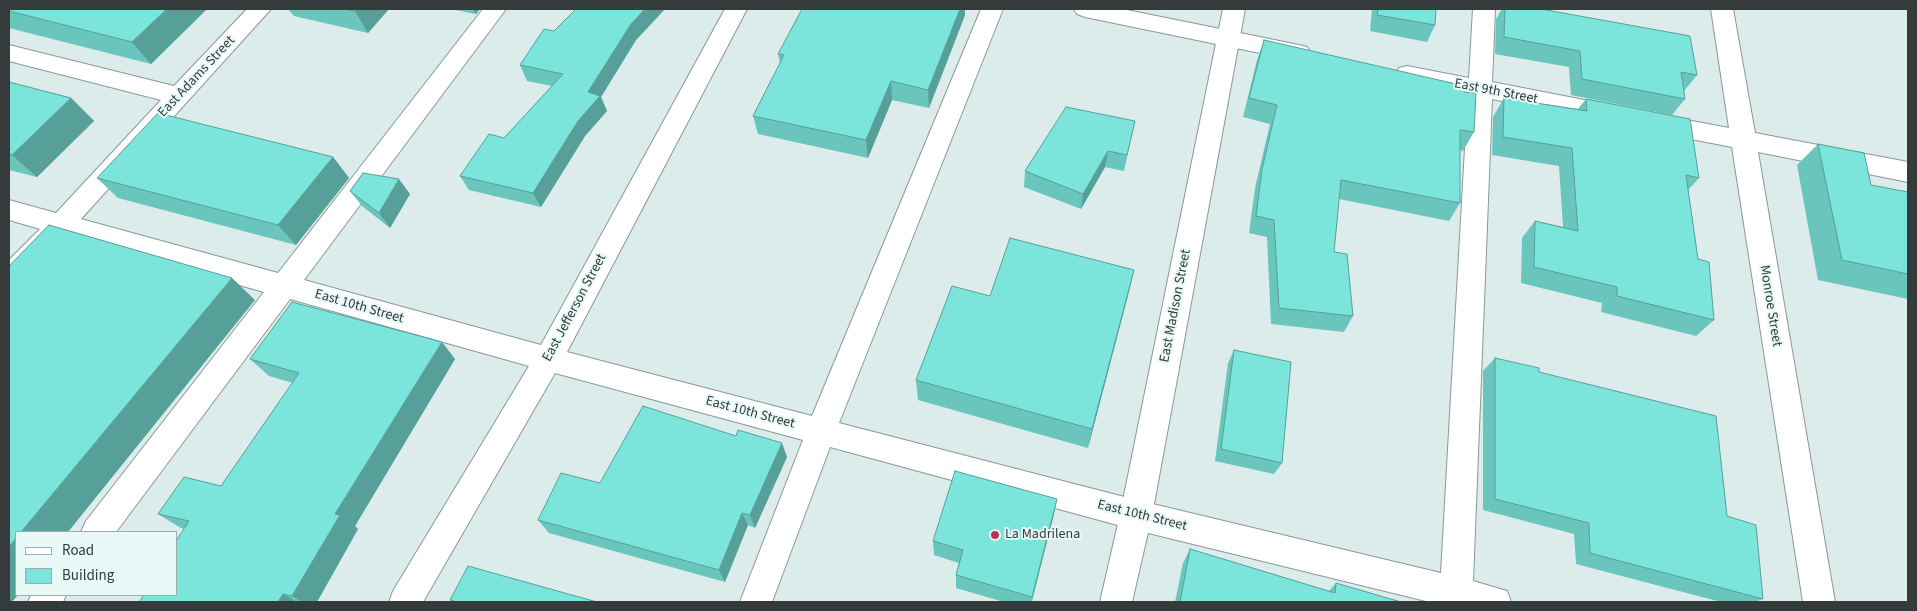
<!DOCTYPE html>
<style>
body{margin:0}
#map{position:relative;width:1917px;height:611px;overflow:hidden;background:#dbecea;font-family:"Source Sans 3",sans-serif}
canvas{display:block}
.frame{position:absolute;inset:0;border:10px solid #343b3a;pointer-events:none}
.legend{position:absolute;left:15px;top:531px;width:162px;height:65px;box-sizing:border-box;background:#e8f9f7;border:1px solid #a0adab;margin:0;padding:6px 9px;list-style:none;font-size:15px;color:#343b3a}
.legend li{display:flex;align-items:center;gap:10px;height:25px}
.legend b{width:25px;border:1px solid #a0adab}
</style>
<div id="map">
<canvas width="1917" height="611"></canvas>
<div class="frame"></div>
<ul class="legend">
<li><b style="height:6px;background:#fff"></b>Road</li>
<li><b style="height:14px;background:#7be5db"></b>Building</li>
</ul>
</div>
<script>
const ctx = document.querySelector('canvas').getContext('2d');
ctx.lineJoin = 'round';
function shape(rows) {
  const path = new Path2D();
  for (const r of rows) {
    path.moveTo(r[0], r[1]);
    for (let i = 2; i < r.length; i += 2) path.lineTo(r[i], r[i + 1]);
  }
  return path;
}
function strokePath(path, color, width, dash) {
  ctx.strokeStyle = color;
  ctx.lineWidth = width;
  ctx.lineCap = dash ? 'butt' : 'round';
  ctx.setLineDash(dash || []);
  ctx.stroke(path);
}
function fillPath(path, color) {
  ctx.fillStyle = color;
  ctx.fill(path, 'evenodd');
}
function label(font, color, halo, rows, align = 'center') {
  ctx.font = font + ' "Source Sans 3",sans-serif';
  ctx.lineWidth = 4;
  ctx.setLineDash([]);
  ctx.textBaseline = 'middle';
  ctx.strokeStyle = halo;
  ctx.fillStyle = color;
  for (const [text, x, y, turn = 0] of rows) {
    ctx.save();
    ctx.translate(x, y);
    ctx.rotate((+turn || 0) * Math.PI / 180);
    ctx.textAlign = isNaN(turn) ? turn : align;
    if (halo) ctx.strokeText(text, 0, 0);
    ctx.fillText(text, 0, 0);
    ctx.restore();
  }
}
const minor = shape([
 [247,9,271,9,81,219,278,273,483,9,506,9,304,280,541,345,725,9,747,9,567,352,812,416,981,9,1003,9,839,423,1136,500,1441,573,1468,95,1407,82,1399,80,1395,74,1399,68,1407,66,1469,78,1473,9,1495,9,1492,82,1615,106,1624,109,1627,115,1624,121,1615,124,1492,99,1473,581,1507,591,1511,602,1430,602,1136,530,830,447,772,602,740,602,803,440,555,373,423,602,389,602,393,591,529,366,290,299,116,532,81,532,86,521,264,292,66,236,19,285,9,288,9,260,40,229,9,220,9,200,56,213,161,100,9,61,9,45,174,86,247,9],
 [1074,9,1122,9,1299,45,1307,47,1311,53,1307,59,1299,61,1085,17,1077,14,1074,9],
 [1711,9,1733,9,1755,133,1908,162,1908,182,1758,152,1835,602,1803,602,1732,147,1655,132,1646,129,1643,123,1646,117,1655,114,1729,128,1711,9],
 [31,595,66,595,63,602,28,602,31,595]
]);
const major = shape([
 [1223,9,1245,9,1152,515,1132,602,1100,602,1120,515,1223,9]
]);
const wall = shape([
 [9,9,207,9,151,64,9,28],
 [288,9,389,9,368,33,294,16],
 [450,9,480,9,476,14],
 [576,9,665,9,636,40,601,97,607,111,585,136,541,207,469,190,460,176,504,138,552,86,527,81,520,65],
 [802,9,965,9,965,15,929,108,892,100,868,158,758,134,753,116,780,63,778,54,802,10],
 [1372,9,1436,9,1435,25,1427,42,1370,31],
 [1502,9,1541,9,1697,75,1684,91,1685,99,1672,115,1571,95,1569,67,1495,54,1496,19],
 [1264,40,1464,92,1474,132,1463,151,1460,150,1460,203,1449,221,1339,199,1334,252,1353,316,1344,332,1271,324,1267,237,1249,233,1255,188,1270,124,1243,117,1257,60],
 [9,82,71,98,94,121,37,177,9,170],
 [1504,98,1578,109,1586,99,1699,178,1688,190,1698,259,1714,320,1696,336,1601,312,1602,303,1521,283,1522,238,1535,221,1563,227,1559,166,1492,155,1493,117],
 [1135,121,1124,171,1105,167,1081,209,1024,187,1025,171],
 [1818,144,1871,185,1908,192,1908,299,1818,280,1797,165],
 [333,157,349,178,296,245,118,198,97,178],
 [350,191,410,194,390,228,362,206],
 [1134,270,1088,448,918,400,916,380,990,296],
 [1234,350,1282,463,1274,474,1215,461,1228,363],
 [1495,358,1539,372,1727,516,1763,599,1755,602,1721,602,1576,564,1574,534,1483,510,1483,371],
 [250,359,455,359,355,526,358,529,317,602,139,602,176,595,185,529,181,528,158,514,221,486,293,383,269,376],
 [787,457,755,528,748,525,725,582,549,533,538,520,600,483],
 [1054,514,1032,602,1004,602,956,588,956,575,959,563,934,555,933,541],
 [1190,549,1329,591,1336,583,1401,602,1175,602,1183,563]
]);
const shadedWall = shape([
 [167,9,207,9,151,64,132,42],
 [357,9,389,9,368,33,355,11],
 [473,9,480,9,476,14],
 [645,9,665,9,636,40,601,97,607,111,585,136,541,207,533,193,588,92,631,24],
 [960,9,965,9,965,15,929,108,928,90],
 [891,81,892,100,868,158,866,140],
 [71,98,94,121,37,177,12,155],
 [1108,151,1105,167,1081,209,1083,194],
 [333,157,349,178,296,245,278,225],
 [399,179,410,194,390,228,379,213],
 [1134,270,1129,292,1088,448,1092,429],
 [232,278,255,300,68,532,21,532],
 [442,342,455,359,355,526,358,529,317,602,302,602,292,596,335,514],
 [782,443,787,457,755,528,750,515],
 [1057,499,1054,514,1031,602,1032,597],
 [742,513,748,525,725,582,719,570],
 [16,538,16,595,18,595,12,602,9,602,9,547],
 [283,594,297,602,278,602]
]);
const building = shape([
 [9,9,167,9,132,42,9,11,9,9],
 [344,9,357,9,355,11,344,9],
 [576,9,645,9,631,24,588,92,600,96,578,121,533,193,460,176,489,134,504,138,563,74,520,65,544,29,554,31,576,9],
 [802,9,960,9,928,90,891,81,866,140,753,116,784,55,778,54,802,9],
 [1378,9,1436,9,1435,25,1377,15,1378,9],
 [1505,9,1541,9,1690,36,1697,75,1681,72,1685,99,1582,79,1580,51,1504,37,1505,9],
 [1264,40,1465,86,1464,92,1476,93,1474,132,1460,130,1460,203,1341,180,1334,252,1347,254,1353,316,1279,308,1274,220,1256,216,1262,169,1277,105,1249,98,1264,40],
 [9,82,71,98,12,155,9,154,9,82],
 [1504,98,1587,111,1586,99,1690,119,1699,178,1686,175,1698,259,1709,262,1714,320,1617,296,1617,287,1534,267,1535,221,1578,231,1572,148,1503,137,1504,98],
 [1066,107,1135,121,1127,155,1108,151,1083,194,1025,171,1066,107],
 [158,113,333,157,278,225,97,178,158,113],
 [1818,144,1864,153,1871,185,1908,192,1908,274,1842,260,1818,144],
 [363,173,399,179,379,213,350,191,363,173],
 [49,225,232,278,21,532,16,532,16,538,9,547,9,266,49,225],
 [1010,238,1134,270,1092,429,916,380,952,286,990,296,1010,238],
 [292,302,442,342,335,514,340,515,292,596,283,594,278,602,139,602,144,595,176,595,176,541,189,521,158,514,184,477,221,486,299,373,250,359,292,302],
 [1234,350,1291,362,1282,463,1221,449,1234,350],
 [1495,358,1539,368,1539,372,1716,416,1727,516,1756,525,1763,599,1590,553,1589,523,1495,499,1495,358],
 [643,406,736,436,738,430,782,443,750,515,742,513,719,570,538,520,561,473,600,483,643,406],
 [955,471,1057,499,1032,597,956,575,963,550,933,541,955,471],
 [1190,549,1335,593,1336,583,1401,602,1180,602,1190,549],
 [468,566,597,602,457,602,450,600,468,566]
]);
const markers = [
 [995,535,5,"#bf315d"]
];
const streetNames = [
 ["East Adams Street",197,77,-47],
 ["East 9th Street",1496,92,11],
 ["East Madison Street",1176,306,-79],
 ["Monroe Street",1770,306,81],
 ["East 10th Street",359,307,16],
 ["East Jefferson Street",575,308,-62],
 ["East 10th Street",750,413,15],
 ["East 10th Street",1142,516,14]
];
const poiNames = [
 ["La Madrilena",1005,535]
];
strokePath(minor, '#899997', 2);
strokePath(major, '#899997', 2);
fillPath(minor, '#fff');
fillPath(major, '#fff');
fillPath(wall, '#6ac5bc');
fillPath(shadedWall, '#56a099');
fillPath(building, '#7be5db');
strokePath(building, '#56a099', 1);
for (const [x, y, r, color] of markers) {
  const dot = new Path2D();
  dot.arc(x, y, r, 0, 2 * Math.PI);
  ctx.fillStyle = color;
  ctx.fill(dot);
  strokePath(dot, '#e8f9f7', 2);
}
label('14px', '#343b3a', '#e8f9f7', streetNames);
label('14px', '#343b3a', '#e8f9f7', poiNames, 'left');
</script>
